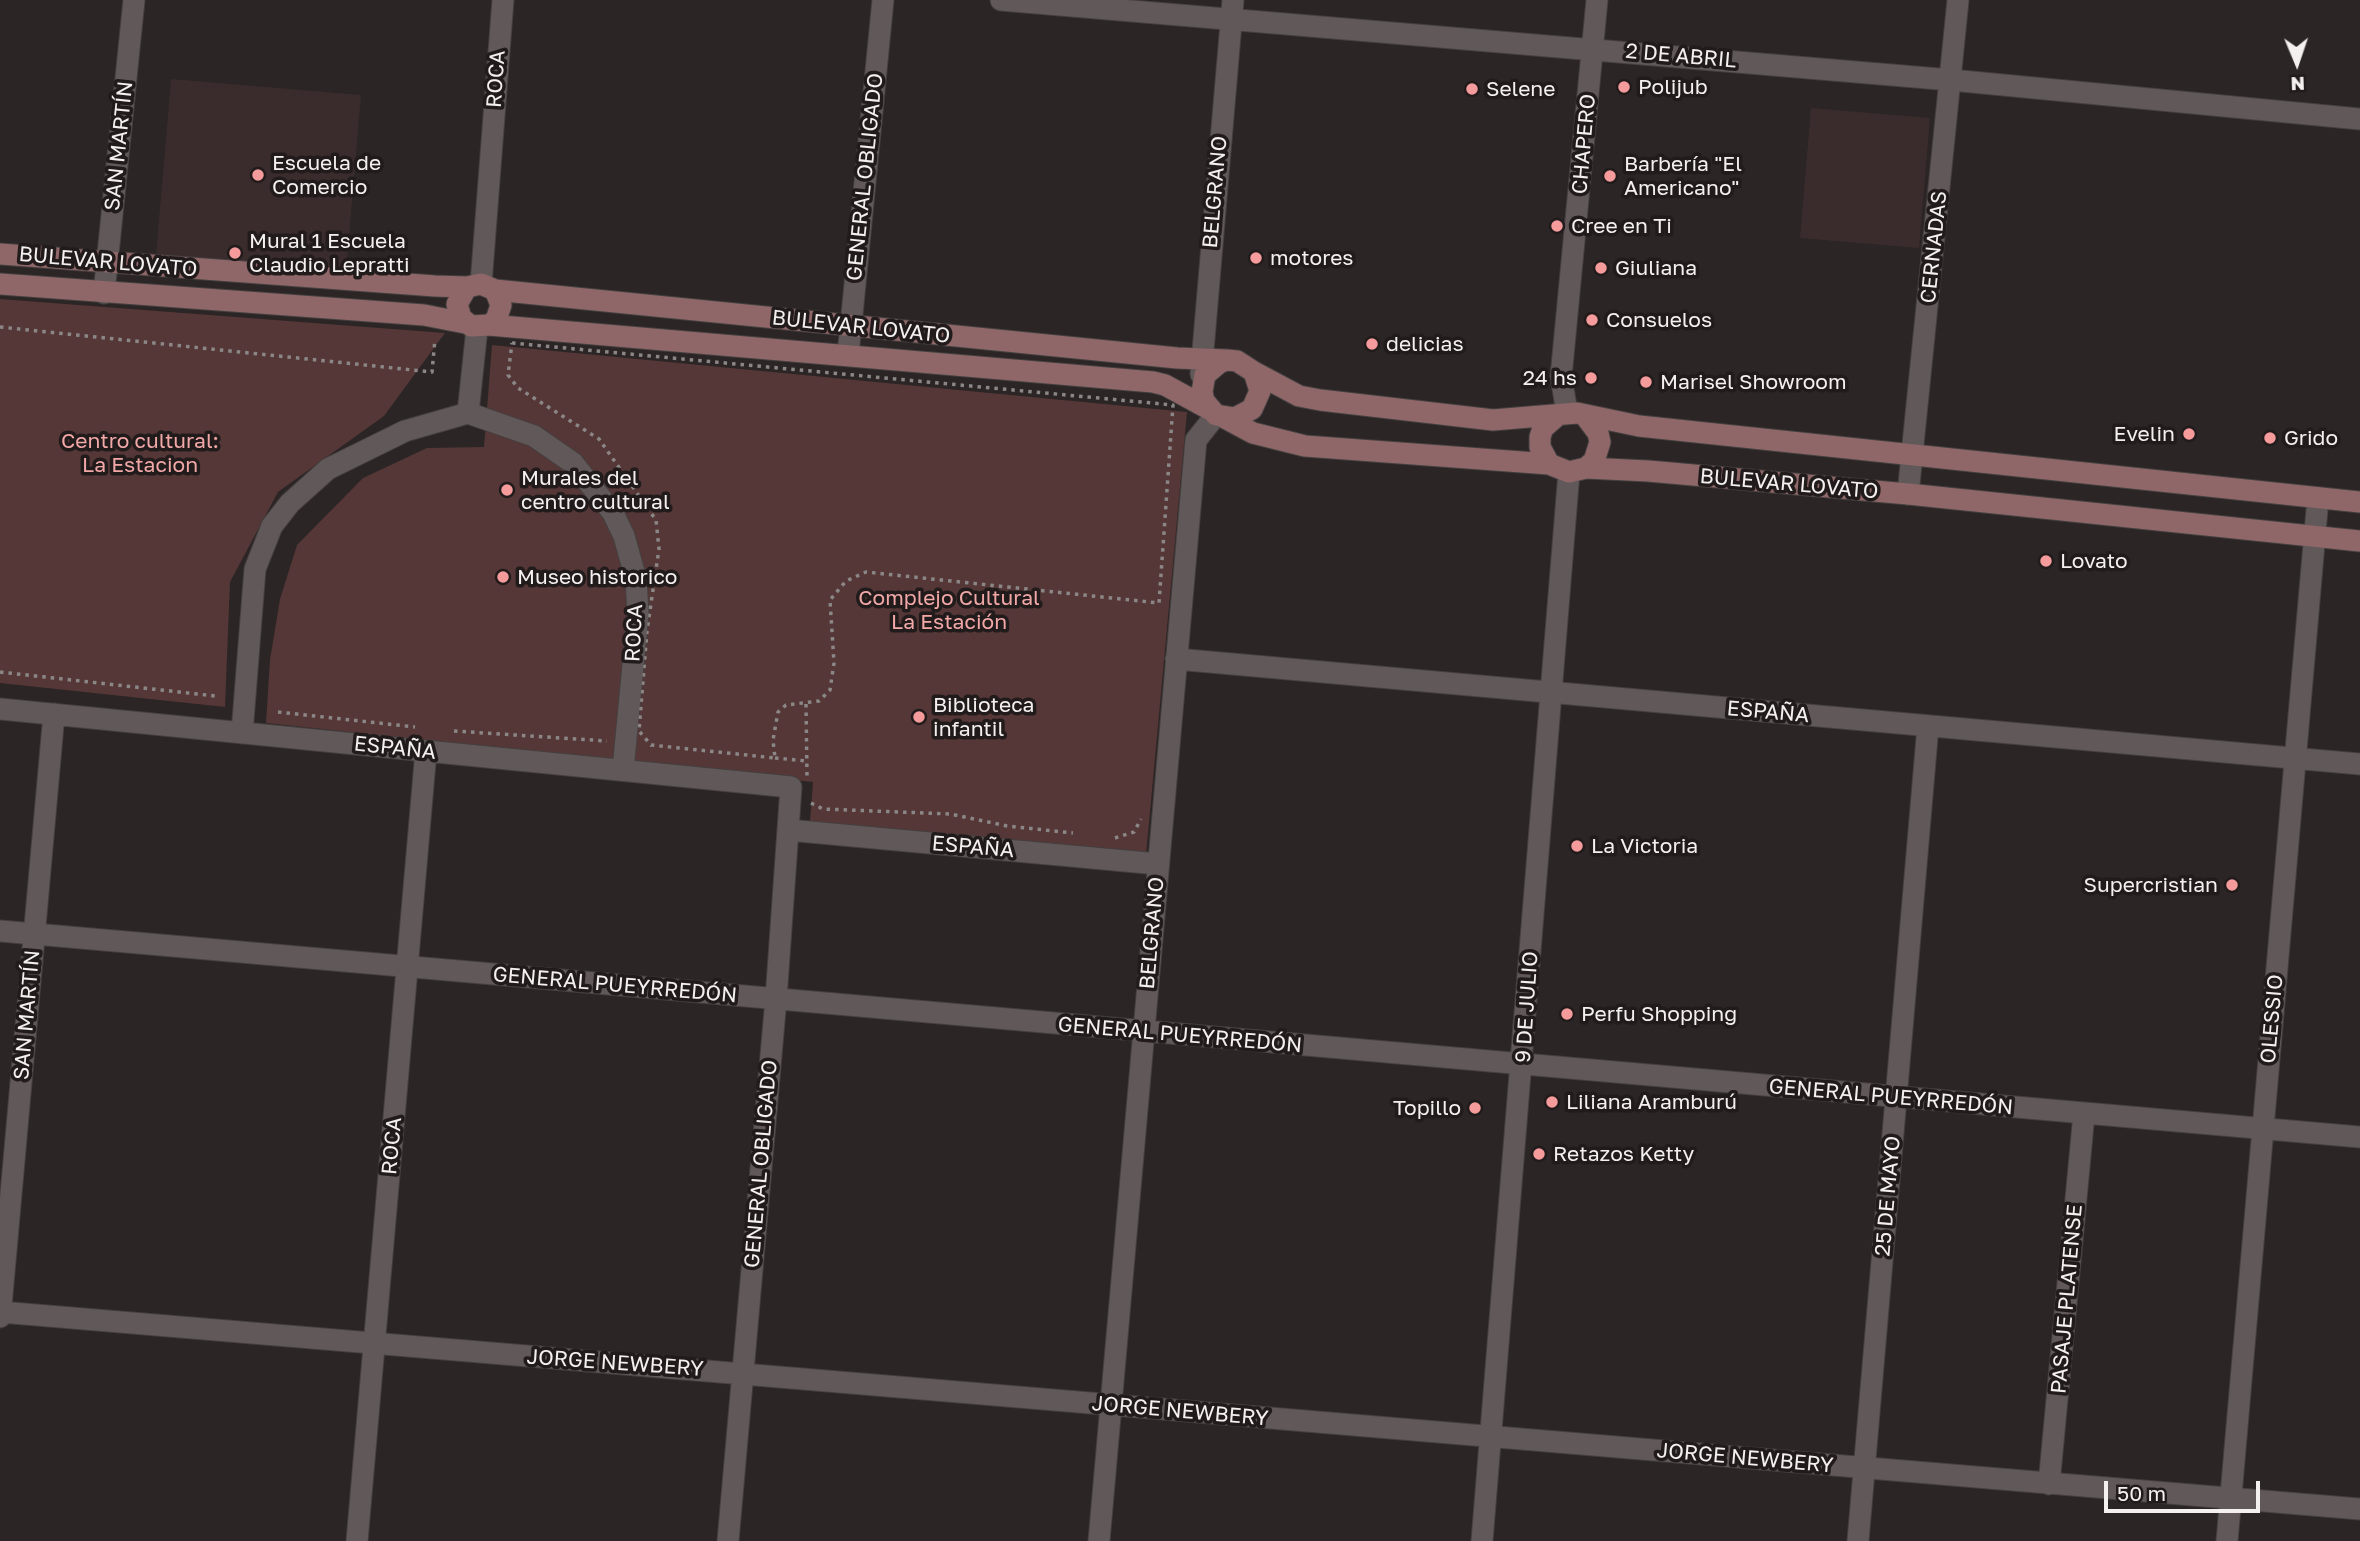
<!DOCTYPE html>
<meta charset="utf-8">
<style>
body{margin:0}
#map{position:relative;width:2360px;height:1541px;overflow:hidden;background:#2b2525;font-family:"Golos Text",sans-serif}
canvas{display:block}
.north{position:absolute;left:2262px;top:28px;width:70px;height:70px;-webkit-text-stroke:5px #211b1b;paint-order:stroke;rotate:178deg;font-size:19px;font-weight:700;line-height:28px;text-align:center;color:#f5f0f0}
.north::after{content:'';display:block;margin:auto;width:24px;height:32px;background:#f5f0f0;clip-path:polygon(50% 0,100% 100%,50% 72%,0 100%)}
.scale{position:absolute;left:2104px;top:1481px;width:156px;height:32px;box-sizing:border-box;border:4px solid #f5f0f0;border-top:0;padding-left:9px;font-size:21px;line-height:24px;white-space:nowrap;color:#f5f0f0;-webkit-text-stroke:5px #211b1b;paint-order:stroke}
</style>
<div id="map">
<canvas width="2360" height="1541"></canvas>
<div class="north">N</div>
<div class="scale">50 m</div>
</div>
<script>
const ctx = document.querySelector('canvas').getContext('2d');
ctx.lineJoin = 'round';
function fillPath(path, color) {
  ctx.fillStyle = color;
  ctx.fill(path, 'evenodd');
}
function shape(rows) {
  const path = new Path2D();
  for (const r of rows) {
    path.moveTo(r[0], r[1]);
    for (let i = 2; i < r.length; i += 2) path.lineTo(r[i], r[i + 1]);
  }
  return path;
}
function strokePath(path, color, width, dash) {
  ctx.strokeStyle = color;
  ctx.lineWidth = width;
  ctx.lineCap = dash ? 'butt' : 'round';
  ctx.setLineDash(dash || []);
  ctx.stroke(path);
}
function label(font, color, halo, rows, align = 'center') {
  ctx.font = font + ' "Golos Text",sans-serif';
  ctx.lineWidth = 7;
  ctx.setLineDash([]);
  ctx.textBaseline = 'middle';
  ctx.strokeStyle = halo;
  ctx.fillStyle = color;
  for (const [text, x, y, turn = 0] of rows) {
    ctx.save();
    ctx.translate(x, y);
    ctx.rotate((+turn || 0) * Math.PI / 180);
    ctx.textAlign = isNaN(turn) ? turn : align;
    if (halo) ctx.strokeText(text, 0, 0);
    ctx.fillText(text, 0, 0);
    ctx.restore();
  }
}
const built = shape([
 [171,79,361,95,346,272,156,256],
 [1811,108,1930,118,1919,248,1800,238]
]);
const green = shape([
 [0,299,445,333,384,416,278,492,230,582,225,707,0,683],
 [492,345,1187,412,1146,855,810,823,813,782,266,723,270,660,280,599,297,545,363,478,427,448,484,447]
]);
const path = shape([
 [0,327,432,372,435,339],
 [512,343,1173,405,1159,603,866,572,846,581,830,600,834,663,830,690,819,701,786,705,778,712,773,740,775,758,651,745,639,731,647,631,659,549,656,520,599,439,518,388,508,375,512,343],
 [0,672,215,696],
 [806,704,807,776],
 [278,712,415,727],
 [454,731,607,741],
 [775,758,807,761],
 [811,803,823,809,950,814,1007,826,1073,833],
 [1115,838,1134,832,1141,819]
]);
const minor = shape([
 [1001,0,1951,80,2360,119],
 [104,293,134,0],
 [848,355,883,0],
 [1201,374,1233,0],
 [1567,412,1561,377,1597,0],
 [1908,494,1958,0],
 [1176,659,2360,764],
 [0,709,791,787,776,999,728,1541],
 [242,733,255,569,272,526,290,503,328,469,405,431,468,413,534,436,573,463,613,513,624,536,636,579,638,613,623,770],
 [788,830,1158,864],
 [0,931,2360,1137],
 [0,1312,2360,1509],
 [0,1317,54,714],
 [2049,1484,2084,1114],
 [1099,1541,1196,440,1216,415],
 [1482,1541,1569,472],
 [1858,1541,1928,726],
 [2227,1541,2318,498]
]);
const tertiary = shape([
 [481,284,503,0],
 [468,413,477,328],
 [357,1541,426,751]
]);
const secondary = shape([
 [0,254,435,286,467,287,481,284,495,290,501,305,496,320,489,325,471,326,461,318,457,304,467,287],
 [0,284,424,315,465,323],
 [495,290,1177,358,1227,360,1237,361,1254,372,1260,391,1252,409,1235,418,1216,415,1204,401,1202,392,1205,375,1219,363,1227,360],
 [489,325,1153,382,1165,385,1209,409],
 [1254,372,1299,396,1320,400,1493,420,1577,413,1639,426,2360,502],
 [1225,418,1253,433,1305,446,1549,464,1569,472,1586,468,1648,471,1908,494,2360,541],
 [1549,464,1540,447,1540,437,1543,428,1558,415],
 [1586,468,1594,461,1600,442,1598,433,1586,417]
]);
const markers = [
 [1624,87,7,"#f59b9b"],
 [1472,89,7,"#f59b9b"],
 [258,175,7,"#f59b9b"],
 [1610,176,7,"#f59b9b"],
 [1557,226,7,"#f59b9b"],
 [235,253,7,"#f59b9b"],
 [1256,258,7,"#f59b9b"],
 [1601,268,7,"#f59b9b"],
 [1592,320,7,"#f59b9b"],
 [1372,344,7,"#f59b9b"],
 [1591,378,7,"#f59b9b"],
 [1646,382,7,"#f59b9b"],
 [2189,434,7,"#f59b9b"],
 [2270,438,7,"#f59b9b"],
 [507,490,7,"#f59b9b"],
 [2046,561,7,"#f59b9b"],
 [503,577,7,"#f59b9b"],
 [919,717,7,"#f59b9b"],
 [1577,846,7,"#f59b9b"],
 [2232,885,7,"#f59b9b"],
 [1567,1014,7,"#f59b9b"],
 [1552,1102,7,"#f59b9b"],
 [1475,1108,7,"#f59b9b"],
 [1539,1154,7,"#f59b9b"]
];
const streetNames = [
 ["2 DE ABRIL",1681,56,5],
 ["ROCA",496,79,-86],
 ["CHAPERO",1584,144,-85],
 ["SAN MARTÍN",119,146,-84],
 ["GENERAL OBLIGADO",865,177,-84],
 ["BELGRANO",1215,192,-85],
 ["CERNADAS",1934,247,-84],
 ["BULEVAR LOVATO",108,262,5],
 ["BULEVAR LOVATO",861,327,6],
 ["BULEVAR LOVATO",1789,484,5],
 ["ROCA",634,633,-87],
 ["ESPAÑA",1768,712,5],
 ["ESPAÑA",395,748,6],
 ["ESPAÑA",973,847,5],
 ["BELGRANO",1152,933,-85],
 ["GENERAL PUEYRREDÓN",615,985,5],
 ["9 DE JULIO",1527,1007,-86],
 ["SAN MARTÍN",27,1015,-85],
 ["OLESSIO",2272,1019,-85],
 ["GENERAL PUEYRREDÓN",1180,1035,5],
 ["GENERAL PUEYRREDÓN",1891,1097,5],
 ["ROCA",392,1146,-85],
 ["GENERAL OBLIGADO",761,1164,-85],
 ["25 DE MAYO",1888,1196,-85],
 ["PASAJE PLATENSE",2067,1299,-85],
 ["JORGE NEWBERY",615,1363,4],
 ["JORGE NEWBERY",1180,1411,5],
 ["JORGE NEWBERY",1745,1458,5]
];
const poiNames = [
 ["Polijub",1638,87],
 ["Selene",1486,89],
 ["Escuela de",272,163],
 ["Comercio",272,187],
 ["Barbería \"El",1624,164],
 ["Americano\"",1624,188],
 ["Cree en Ti",1571,226],
 ["Mural 1 Escuela",249,241],
 ["Claudio Lepratti",249,265],
 ["motores",1270,258],
 ["Giuliana",1615,268],
 ["Consuelos",1606,320],
 ["delicias",1386,344],
 ["24 hs",1577,378,"right"],
 ["Marisel Showroom",1660,382],
 ["Evelin",2175,434,"right"],
 ["Grido",2284,438],
 ["Murales del",521,478],
 ["centro cultural",521,502],
 ["Lovato",2060,561],
 ["Museo historico",517,577],
 ["Biblioteca",933,705],
 ["infantil",933,729],
 ["La Victoria",1591,846],
 ["Supercristian",2218,885,"right"],
 ["Perfu Shopping",1581,1014],
 ["Liliana Aramburú",1566,1102],
 ["Topillo",1461,1108,"right"],
 ["Retazos Ketty",1553,1154]
];
const parkNames = [
 ["Centro cultural:",140,441],
 ["La Estacion",140,465],
 ["Complejo Cultural",949,598],
 ["La Estación",949,622]
];
fillPath(built, '#3a2c2c');
fillPath(green, '#543736');
strokePath(minor, '#454040', 23);
strokePath(tertiary, '#454040', 23);
strokePath(secondary, '#454040', 23);
strokePath(path, '#8c8787', 3.5, [3.5, 5]);
strokePath(minor, '#615959', 21);
strokePath(tertiary, '#615959', 21);
strokePath(secondary, '#8f6768', 21);
for (const [x, y, r, color] of markers) {
  const dot = new Path2D();
  dot.arc(x, y, r, 0, 2 * Math.PI);
  ctx.fillStyle = color;
  ctx.fill(dot);
  strokePath(dot, '#211b1b', 2.5);
}
label('21px', '#f5f0f0', '#211b1b', streetNames);
label('21px', '#f5f0f0', '#211b1b', poiNames, 'left');
label('21px', '#f2a8a7', '#211b1b', parkNames);
</script>
